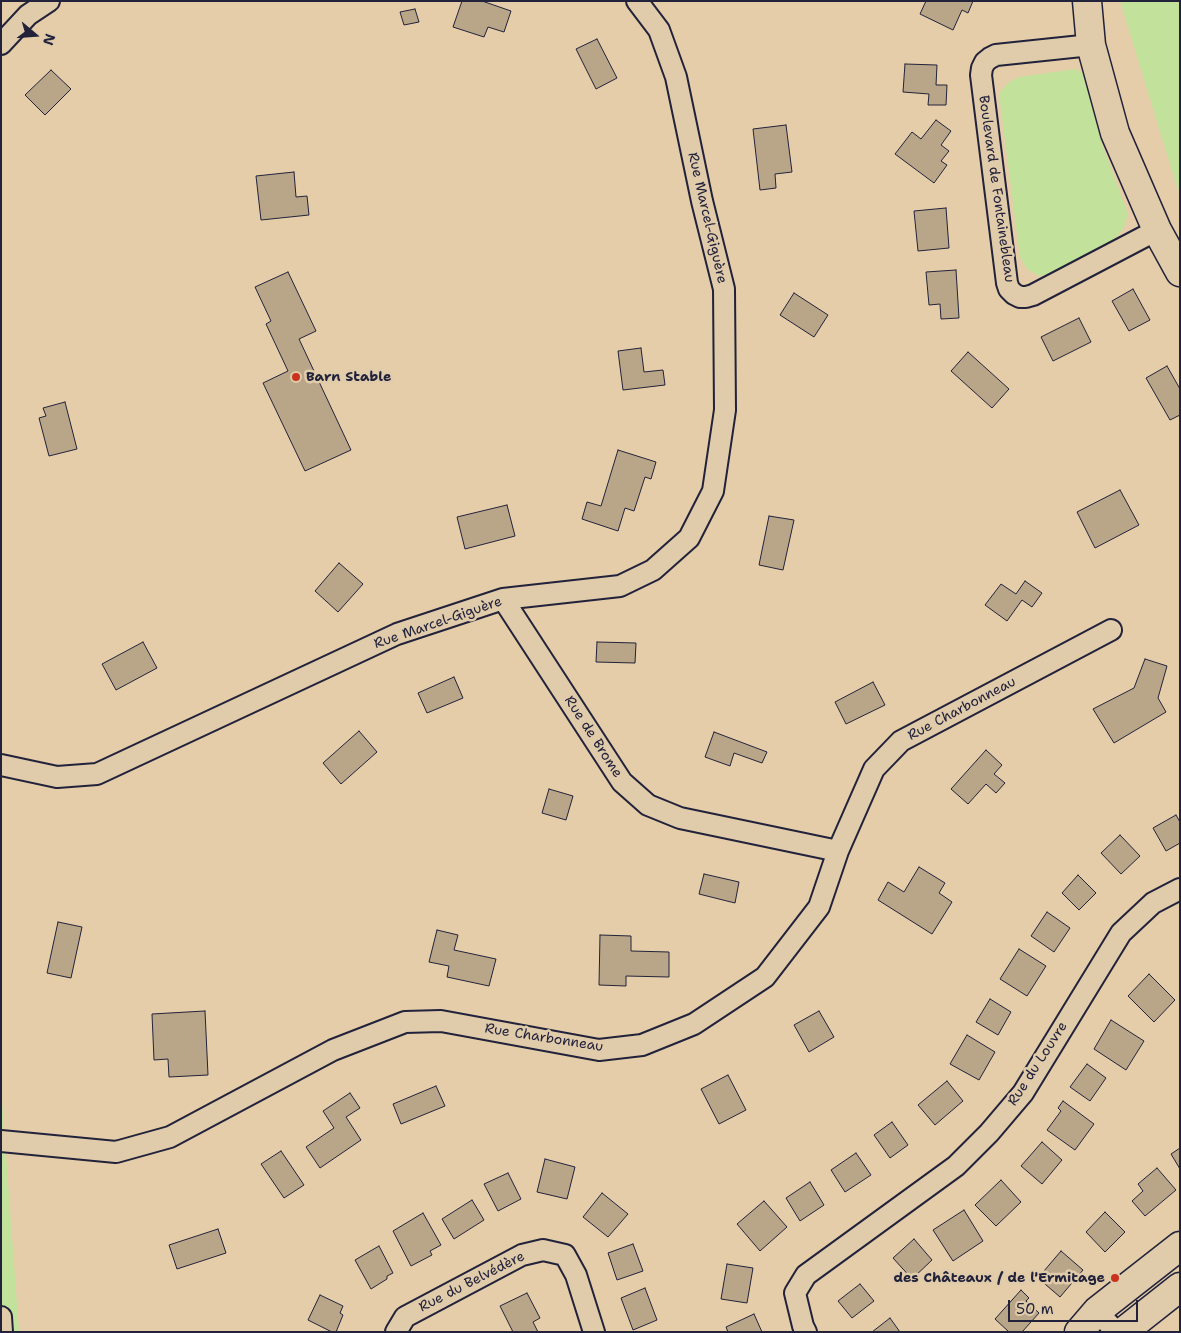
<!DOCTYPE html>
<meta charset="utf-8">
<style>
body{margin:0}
#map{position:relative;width:1181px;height:1333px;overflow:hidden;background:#e4cda8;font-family:"Shantell Sans",sans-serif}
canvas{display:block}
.frame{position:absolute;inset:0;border:2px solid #22223b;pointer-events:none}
.north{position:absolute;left:10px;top:10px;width:50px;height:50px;-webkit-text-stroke:4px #e0cbaa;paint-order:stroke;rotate:108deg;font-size:14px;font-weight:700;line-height:20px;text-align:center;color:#22223b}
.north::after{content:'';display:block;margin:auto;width:18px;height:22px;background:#22223b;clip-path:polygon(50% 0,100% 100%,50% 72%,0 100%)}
.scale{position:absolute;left:1008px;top:1300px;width:130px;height:22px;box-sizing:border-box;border:2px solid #22223b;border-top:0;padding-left:6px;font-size:15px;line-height:18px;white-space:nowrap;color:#22223b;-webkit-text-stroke:4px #e0cbaa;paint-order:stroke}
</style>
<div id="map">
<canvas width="1181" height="1333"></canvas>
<div class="frame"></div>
<div class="north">N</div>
<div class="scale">50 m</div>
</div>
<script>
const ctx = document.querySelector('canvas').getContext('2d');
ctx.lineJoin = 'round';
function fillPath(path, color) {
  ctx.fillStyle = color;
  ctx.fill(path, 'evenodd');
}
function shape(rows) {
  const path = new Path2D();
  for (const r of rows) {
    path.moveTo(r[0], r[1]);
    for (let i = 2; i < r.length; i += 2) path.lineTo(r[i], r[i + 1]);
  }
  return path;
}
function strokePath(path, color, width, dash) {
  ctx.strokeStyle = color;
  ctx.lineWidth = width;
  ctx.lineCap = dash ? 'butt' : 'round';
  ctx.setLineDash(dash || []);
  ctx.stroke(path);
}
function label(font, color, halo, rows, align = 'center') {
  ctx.font = font + ' "Shantell Sans",sans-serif';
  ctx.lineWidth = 5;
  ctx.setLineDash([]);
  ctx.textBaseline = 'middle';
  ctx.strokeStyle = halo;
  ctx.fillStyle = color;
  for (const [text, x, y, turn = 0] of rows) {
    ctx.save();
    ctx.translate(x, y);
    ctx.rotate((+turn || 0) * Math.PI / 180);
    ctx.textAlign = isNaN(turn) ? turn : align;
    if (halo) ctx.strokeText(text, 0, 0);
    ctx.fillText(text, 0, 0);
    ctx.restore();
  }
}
const green = shape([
 [1120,1,1180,1,1180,192,1177,187],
 [1076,69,1087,76,1090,85,1103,147,1128,214,1124,227,1117,237,1053,274,1039,276,1027,269,1020,257,999,94,1009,82,1019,77],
 [1,1086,6,1155,19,1332,1,1332]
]);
const building = shape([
 [462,1,482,1,511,11,504,32,488,27,484,37,453,27,462,1],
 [926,1,973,1,968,13,962,10,953,30,920,14,926,1],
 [415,9,419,22,404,25,400,12,415,9],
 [597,39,617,78,596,89,576,49,597,39],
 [905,64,937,65,936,85,947,85,946,105,928,105,929,94,903,92,905,64],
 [51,70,71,89,45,115,25,95,51,70],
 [936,120,951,131,941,145,949,151,941,161,947,165,934,183,895,154,912,132,921,139,936,120],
 [786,125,792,172,775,174,776,188,760,190,753,129,786,125],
 [294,172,296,197,307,196,309,215,261,220,256,176,294,172],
 [946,208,949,248,918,251,914,211,946,208],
 [956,270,959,318,941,319,940,304,929,305,926,272,956,270],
 [288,272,316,331,299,339,351,450,305,471,263,383,288,371,266,324,271,321,255,287,288,272],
 [1133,289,1150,320,1129,331,1112,301,1133,289],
 [794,293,828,315,814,337,780,315,794,293],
 [1079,318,1091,342,1053,361,1041,337,1079,318],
 [641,348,644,372,663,370,665,385,623,390,618,351,641,348],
 [968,352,1009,389,992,408,951,371,968,352],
 [1167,366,1180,389,1180,415,1170,420,1146,378,1167,366],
 [65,402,77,449,49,456,39,418,46,416,43,408,65,402],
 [618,450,656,462,651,479,645,477,634,511,625,508,618,531,582,519,587,502,601,506,618,450],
 [1120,490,1139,525,1095,548,1077,512,1120,490],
 [507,505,515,536,465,549,457,517,507,505],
 [769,516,794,520,783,570,759,565,769,516],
 [339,563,363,584,338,612,315,591,339,563],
 [1025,581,1042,593,1032,607,1022,600,1007,621,985,605,1001,584,1016,594,1025,581],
 [143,642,157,668,116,690,102,664,143,642],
 [597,642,636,643,635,663,596,662,597,642],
 [1145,659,1167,666,1158,698,1166,712,1114,743,1093,709,1134,688,1145,659],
 [454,677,463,698,427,713,418,693,454,677],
 [873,682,885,705,846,724,835,702,873,682],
 [359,731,377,752,341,784,323,763,359,731],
 [714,732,767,752,762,763,734,753,730,766,705,757,714,732],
 [986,750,1002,765,994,774,1005,783,996,793,986,784,968,804,951,789,986,750],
 [549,789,573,796,566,820,542,813,549,789],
 [1176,815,1180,822,1180,843,1166,851,1153,828,1176,815],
 [1120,835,1140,856,1121,874,1101,853,1120,835],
 [919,867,945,883,939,893,952,902,932,934,878,900,888,882,904,892,919,867],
 [704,874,739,882,735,903,699,894,704,874],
 [1078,875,1096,893,1079,910,1062,893,1078,875],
 [1047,912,1070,928,1054,952,1031,936,1047,912],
 [58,922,82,927,71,978,47,973,58,922],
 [437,930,458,935,454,950,496,959,489,986,447,977,449,966,429,962,437,930],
 [600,935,631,936,631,951,669,952,669,977,626,976,626,986,599,985,600,935],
 [1019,949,1046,966,1027,996,1000,979,1019,949],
 [1149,974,1175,1000,1154,1022,1128,996,1149,974],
 [990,999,1011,1012,998,1035,976,1022,990,999],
 [205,1011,208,1075,169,1077,168,1059,154,1060,152,1014,205,1011],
 [819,1011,834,1037,809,1052,794,1025,819,1011],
 [1111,1020,1144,1041,1126,1070,1094,1049,1111,1020],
 [967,1035,995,1052,979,1080,950,1064,967,1035],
 [1087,1064,1106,1078,1090,1101,1070,1087,1087,1064],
 [728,1075,746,1110,719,1124,701,1089,728,1075],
 [947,1081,963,1101,935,1125,918,1105,947,1081],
 [436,1086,445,1106,401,1124,393,1104,436,1086],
 [350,1093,360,1108,346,1117,361,1140,320,1168,306,1147,334,1128,323,1111,350,1093],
 [1063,1101,1094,1124,1075,1150,1047,1130,1061,1111,1058,1108,1063,1101],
 [892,1122,908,1145,890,1158,874,1135,892,1122],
 [1042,1142,1062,1160,1042,1184,1021,1166,1042,1142],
 [1180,1148,1180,1169,1171,1154,1180,1148],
 [281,1151,304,1185,284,1198,261,1164,281,1151],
 [856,1153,871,1175,845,1192,831,1170,856,1153],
 [545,1159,575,1167,567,1199,537,1192,545,1159],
 [1157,1168,1176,1190,1145,1216,1132,1201,1143,1191,1138,1184,1157,1168],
 [508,1173,521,1199,498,1211,484,1184,508,1173],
 [1001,1180,1021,1202,996,1226,975,1205,1001,1180],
 [810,1182,824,1205,800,1221,786,1198,810,1182],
 [602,1193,628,1214,608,1237,583,1217,602,1193],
 [472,1200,484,1220,454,1239,442,1219,472,1200],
 [764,1201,787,1227,760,1251,737,1224,764,1201],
 [964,1210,983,1241,953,1261,933,1230,964,1210],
 [1105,1212,1125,1232,1105,1252,1086,1232,1105,1212],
 [423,1213,441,1245,430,1251,432,1255,411,1266,393,1231,423,1213],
 [218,1229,226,1253,177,1269,169,1245,218,1229],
 [914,1239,932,1260,912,1279,893,1258,914,1239],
 [633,1244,643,1271,617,1280,608,1253,633,1244],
 [379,1246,393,1273,387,1276,387,1279,371,1289,355,1260,379,1246],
 [1061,1251,1083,1270,1060,1297,1038,1278,1061,1251],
 [727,1264,753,1268,747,1303,721,1299,727,1264],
 [860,1284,874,1301,852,1318,838,1301,860,1284],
 [645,1288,657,1320,633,1330,621,1298,645,1288],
 [1021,1290,1029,1298,1026,1301,1039,1313,1022,1332,1009,1332,995,1319,1021,1290],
 [527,1293,540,1318,533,1322,538,1332,513,1332,500,1306,527,1293],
 [320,1295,343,1306,340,1313,343,1315,336,1332,332,1332,308,1320,320,1295],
 [754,1314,762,1332,728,1332,726,1327,754,1314],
 [890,1318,900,1332,872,1332,890,1318]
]);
const street = shape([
 [1,44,28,15,49,1],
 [1091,45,996,55,990,58,985,62,982,68,981,75,1007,283,1009,289,1014,294,1020,297,1026,297,1033,295,1157,230],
 [503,599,622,782,648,805,680,818,838,851],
 [1,765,57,777,97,774,397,634,503,599,620,586,653,570,689,538,713,491,725,410,724,289,702,201,676,77,659,30,637,1],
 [1,1141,116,1152,170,1137,333,1050,405,1022,441,1021,599,1050,642,1045,694,1024,765,977,819,907,838,851,874,769,901,741,1111,630],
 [1097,1311,1116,1332],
 [1,1317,2,1332],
 [396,1332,405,1317,522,1255,543,1250,565,1255,576,1275,594,1332],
 [806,1332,803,1326,795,1293,806,1275,956,1166,989,1133,1023,1093,1121,933,1153,903,1180,889]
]);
const secondary = shape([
 [1087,1,1091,45,1115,133,1157,230,1180,272],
 [1079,1332,1097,1311,1180,1246],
 [1123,1332,1180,1287]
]);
const markers = [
 [296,377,5,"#c8321e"],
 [1115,1278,5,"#c8321e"]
];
const streetNames = [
 ["Boulevard de Fontainebleau",996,189,82],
 ["Rue Marcel-Giguère",707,218,77],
 ["Rue Marcel-Giguère",438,623,-19],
 ["Rue Charbonneau",962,709,-28],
 ["Rue de Brome",593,737,57],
 ["Rue Charbonneau",544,1038,9],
 ["Rue du Louvre",1038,1064,-57],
 ["Rue du Belvédère",472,1282,-27]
];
const poiNames = [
 ["Barn Stable",306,377],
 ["des Châteaux / de l'Ermitage",1105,1278,"right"]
];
fillPath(green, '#c2e29b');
fillPath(building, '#b9a588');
strokePath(building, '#22223b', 1);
strokePath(street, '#22223b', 24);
strokePath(secondary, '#22223b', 31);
strokePath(street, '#e0cbaa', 20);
strokePath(secondary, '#e0cbaa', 28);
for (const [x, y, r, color] of markers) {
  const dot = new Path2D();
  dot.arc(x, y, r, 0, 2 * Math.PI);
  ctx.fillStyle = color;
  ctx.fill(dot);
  strokePath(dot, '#e0cbaa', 2);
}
label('14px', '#22223b', '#e0cbaa', streetNames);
label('bold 14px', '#22223b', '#e0cbaa', poiNames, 'left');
</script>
